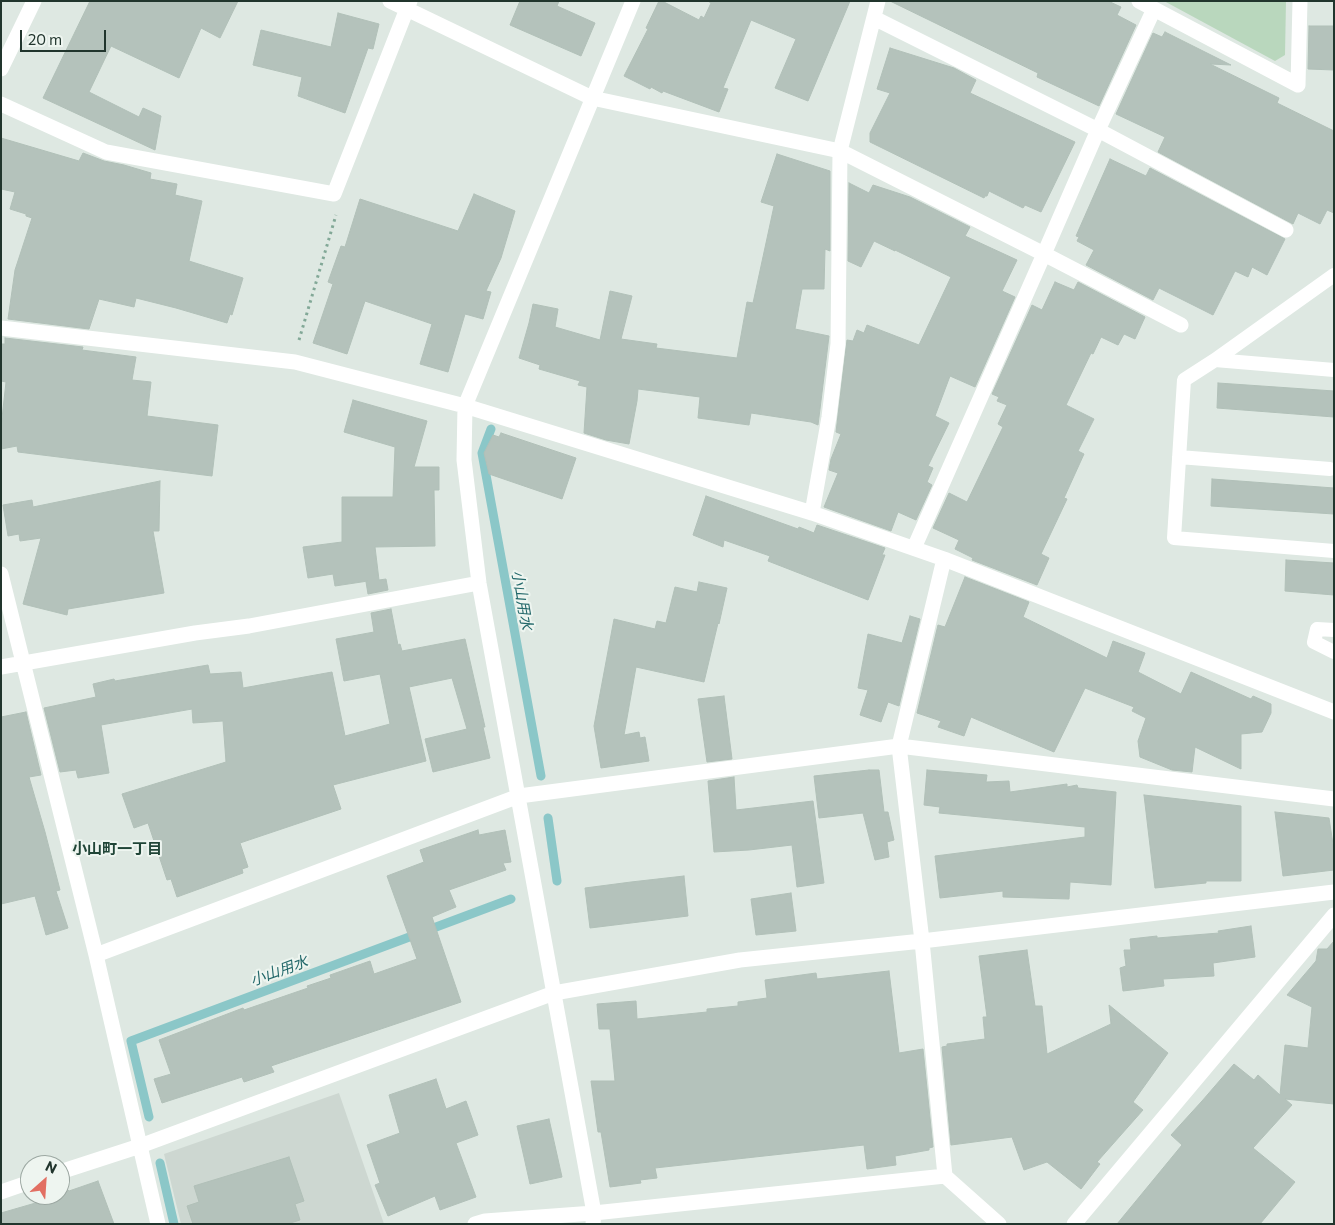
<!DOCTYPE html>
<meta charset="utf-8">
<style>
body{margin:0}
#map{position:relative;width:1335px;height:1225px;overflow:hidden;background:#dee8e2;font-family:Commissioner,sans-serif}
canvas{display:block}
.frame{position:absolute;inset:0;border:2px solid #21352d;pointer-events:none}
.north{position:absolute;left:20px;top:1155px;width:50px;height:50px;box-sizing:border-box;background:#eef5f0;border:1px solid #9ca8a2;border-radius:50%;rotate:26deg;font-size:14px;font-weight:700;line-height:20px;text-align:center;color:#21352d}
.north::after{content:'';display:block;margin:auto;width:18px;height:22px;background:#e26f62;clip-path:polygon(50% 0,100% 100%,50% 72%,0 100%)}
.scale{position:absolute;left:20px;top:30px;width:86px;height:22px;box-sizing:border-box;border:2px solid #21352d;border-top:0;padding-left:6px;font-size:15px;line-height:18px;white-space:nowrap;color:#21352d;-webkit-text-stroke:4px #eef5f0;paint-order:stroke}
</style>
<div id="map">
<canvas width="1335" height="1225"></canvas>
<div class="frame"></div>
<div class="north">N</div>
<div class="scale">20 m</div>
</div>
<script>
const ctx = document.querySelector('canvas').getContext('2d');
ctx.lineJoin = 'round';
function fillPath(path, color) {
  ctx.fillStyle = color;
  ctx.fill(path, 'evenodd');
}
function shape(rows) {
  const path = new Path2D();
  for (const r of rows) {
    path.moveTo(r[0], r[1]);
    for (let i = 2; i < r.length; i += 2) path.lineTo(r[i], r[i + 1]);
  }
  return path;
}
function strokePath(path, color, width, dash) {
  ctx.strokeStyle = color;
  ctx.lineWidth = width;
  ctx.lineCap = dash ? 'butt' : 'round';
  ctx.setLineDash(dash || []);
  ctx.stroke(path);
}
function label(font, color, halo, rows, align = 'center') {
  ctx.font = font + ' Commissioner,"Noto Sans JP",sans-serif';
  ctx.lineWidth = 4;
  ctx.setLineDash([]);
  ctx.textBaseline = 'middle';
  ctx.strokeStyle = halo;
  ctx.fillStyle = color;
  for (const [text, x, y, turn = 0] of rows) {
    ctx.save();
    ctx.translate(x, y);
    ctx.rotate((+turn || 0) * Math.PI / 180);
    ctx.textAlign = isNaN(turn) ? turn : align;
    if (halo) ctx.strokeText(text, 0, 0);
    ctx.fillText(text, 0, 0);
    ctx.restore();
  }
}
const built = shape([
 [339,1093,384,1224,181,1224,164,1154]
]);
const green = shape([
 [1164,1,1286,1,1285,55,1275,61]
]);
const stream = shape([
 [491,429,482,453,541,776],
 [548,818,557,881],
 [149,1117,131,1041,511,899],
 [160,1163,174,1224]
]);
const building = shape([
 [90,1,238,1,220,38,201,28,179,78,111,46,89,92,139,117,143,108,161,116,155,150,43,98,90,1],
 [520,1,559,1,557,6,595,23,581,56,510,25,520,1],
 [659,1,662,1,699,20,701,16,704,18,711,3,708,1,850,1,808,101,775,88,796,39,751,20,723,88,728,89,719,112,663,91,662,93,651,87,650,89,624,76,648,29,646,28,659,1],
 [890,1,1108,1,1121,7,1117,15,1136,25,1099,106,1037,77,1038,73,890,1],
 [338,13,379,24,373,49,368,48,345,113,298,96,302,77,253,65,261,30,331,47,338,13],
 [1309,26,1334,26,1334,70,1308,69,1309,26],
 [1165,32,1231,65,1210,64,1279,98,1277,103,1334,131,1334,213,1327,210,1320,224,1298,213,1293,224,1158,152,1165,137,1116,114,1153,33,1162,37,1165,32],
 [890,48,954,68,976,80,970,93,1075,142,1041,212,1025,205,1023,208,989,191,987,196,985,196,984,198,870,142,870,133,890,93,877,89,890,48],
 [1,138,79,161,83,153,104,161,124,165,151,173,150,179,177,184,175,195,202,201,189,261,243,278,232,315,230,314,227,323,176,308,136,298,134,307,99,299,89,329,8,319,15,270,32,218,26,216,26,214,10,209,15,192,1,189,1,138],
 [777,154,830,171,830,251,825,249,824,289,802,289,795,329,829,336,818,425,811,422,751,413,749,425,698,418,700,397,638,389,637,401,629,444,606,440,584,433,587,387,578,385,580,381,539,369,540,365,519,358,529,323,533,304,558,309,555,327,600,340,610,291,632,296,621,339,657,344,656,348,737,358,747,302,753,303,774,206,761,202,777,154],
 [1110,159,1146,176,1150,168,1285,239,1267,275,1252,267,1248,277,1235,271,1213,315,1159,288,1153,300,1086,265,1094,250,1077,241,1079,237,1076,236,1110,159],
 [849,183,869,193,873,185,910,197,970,227,965,236,1017,260,1002,291,1015,297,975,387,950,376,935,416,949,423,928,466,933,468,927,482,932,485,916,520,898,512,891,531,824,507,838,473,829,470,831,459,841,434,836,432,847,340,853,341,857,330,864,333,867,325,919,345,951,277,895,250,895,251,874,241,861,267,848,261,849,183],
 [474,194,515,211,501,258,486,291,491,292,483,319,465,314,448,372,420,364,432,324,365,301,347,354,313,343,333,284,328,282,341,246,345,247,360,199,458,231,474,194],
 [1055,282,1074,290,1078,282,1145,317,1135,339,1124,334,1118,345,1101,337,1093,354,1091,353,1066,405,1094,419,1078,451,1084,454,1064,498,1067,499,1041,554,1049,558,1037,585,972,560,973,558,955,549,959,540,933,528,949,493,967,502,1003,427,998,424,1007,405,997,401,999,397,992,394,1032,305,1042,310,1055,282],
 [5,338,83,347,82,350,136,357,132,380,151,382,147,416,218,425,212,476,18,452,17,446,1,449,1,427,6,382,1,381,1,344,5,344,5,338],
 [1218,383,1334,391,1334,417,1217,408,1218,383],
 [353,400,427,421,414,467,439,467,439,490,434,490,435,546,375,547,379,580,386,579,388,590,368,594,366,582,368,581,335,586,333,574,308,578,303,547,342,542,342,497,393,497,395,447,344,432,353,400],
 [501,433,576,458,562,499,489,474,484,453,493,435,499,437,501,433],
 [1212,479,1334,488,1334,514,1211,506,1212,479],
 [160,481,159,531,153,531,164,593,68,609,67,615,23,604,41,538,20,541,19,534,8,536,3,505,32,500,33,507,160,481],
 [706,496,798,529,799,527,814,533,817,525,885,548,882,555,885,555,868,600,768,561,770,556,724,540,723,547,693,535,706,496],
 [1286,560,1334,563,1334,595,1285,591,1286,560],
 [965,577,1029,602,1023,617,1107,658,1113,641,1145,653,1138,672,1181,694,1191,672,1251,699,1253,696,1271,704,1271,713,1262,732,1241,734,1241,769,1195,747,1192,772,1172,770,1140,757,1138,741,1146,718,1132,711,1134,707,1085,688,1054,752,971,717,964,736,938,727,941,721,917,713,938,625,945,627,965,577],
 [699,582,727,588,719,624,718,623,704,682,636,667,624,735,639,732,640,738,645,737,649,761,601,768,594,726,614,619,655,629,657,621,666,623,675,587,697,592,699,582],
 [391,609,398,645,400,644,402,651,465,639,485,727,483,727,490,758,433,772,425,739,467,729,452,678,409,687,426,761,333,785,341,809,240,843,248,867,242,869,243,873,177,897,171,879,167,880,148,823,134,828,122,794,226,762,223,721,193,723,192,709,101,725,109,773,78,778,76,770,60,772,44,708,96,697,93,684,114,679,115,681,208,665,210,674,241,672,243,688,332,672,345,736,390,724,380,674,344,681,336,639,374,632,371,613,391,609],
 [910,616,920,619,899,706,888,702,881,722,860,715,868,690,858,688,868,634,902,643,910,616],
 [724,696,732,759,707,762,698,699,724,696],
 [26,712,41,775,29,777,45,832,60,890,56,891,68,928,46,935,35,896,1,904,1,717,26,712],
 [869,770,879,770,884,812,888,812,894,840,887,842,889,857,875,860,863,813,819,818,814,776,869,770],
 [927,770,987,775,986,782,1009,781,1010,792,1067,784,1067,787,1077,785,1078,788,1116,792,1111,885,1070,882,1069,899,1003,897,1003,891,940,898,935,856,1085,837,1085,827,939,813,940,807,924,805,927,770],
 [734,777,736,810,813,801,824,883,797,887,792,845,749,850,714,852,708,781,734,777],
 [1144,795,1241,806,1241,881,1206,881,1206,883,1155,888,1144,795],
 [1275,812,1329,818,1334,851,1334,870,1283,876,1275,812],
 [478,830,479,835,505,830,511,862,503,863,506,870,449,890,456,907,432,917,461,1002,271,1066,274,1072,244,1082,242,1077,162,1103,154,1079,171,1074,159,1040,243,1008,244,1010,308,988,307,986,331,978,330,975,370,961,374,974,417,959,387,876,424,862,420,850,478,830],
 [684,876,688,916,590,928,585,888,631,882,684,876],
 [791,893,796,931,756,935,751,899,791,893],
 [1251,926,1255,957,1213,963,1214,976,1163,979,1164,986,1123,991,1120,968,1126,966,1124,950,1131,950,1130,939,1157,936,1157,938,1219,933,1218,931,1251,926],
 [1334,941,1334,1104,1285,1099,1292,1105,1253,1148,1295,1182,1260,1224,1117,1224,1182,1145,1171,1135,1202,1101,1234,1064,1254,1080,1258,1075,1280,1095,1285,1045,1308,1048,1312,1007,1287,995,1316,961,1318,949,1327,949,1334,941],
 [1027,950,1035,1006,1042,1006,1047,1054,1111,1024,1109,1005,1168,1053,1133,1102,1143,1110,1097,1162,1100,1164,1081,1189,1047,1162,1024,1170,1012,1137,951,1145,942,1047,947,1046,947,1044,985,1039,983,1017,987,1017,979,956,1027,950],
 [889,971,899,1053,923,1049,933,1147,929,1148,929,1150,895,1156,896,1165,867,1169,864,1145,655,1168,657,1178,640,1180,641,1183,610,1187,601,1132,598,1132,591,1081,615,1081,610,1029,599,1029,597,1004,636,1001,637,1019,707,1012,707,1009,738,1006,738,1002,767,998,765,980,816,973,817,979,889,971],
 [436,1079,446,1109,466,1101,478,1135,456,1143,476,1197,440,1210,435,1196,388,1216,375,1185,380,1183,367,1145,400,1133,389,1095,436,1079],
 [549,1119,562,1177,530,1184,517,1126,549,1119],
 [289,1157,304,1201,295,1204,300,1220,287,1224,193,1224,187,1206,199,1202,194,1186,289,1157],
 [98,1181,114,1224,1,1224,1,1213,39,1202,39,1200,53,1195,60,1195,60,1193,68,1190,69,1191,98,1181]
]);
const path = shape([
 [299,340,336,215]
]);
const service = shape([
 [1334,275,1215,360,1184,380,1174,538,1334,551],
 [1215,360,1334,370],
 [1179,457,1330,469],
 [1334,630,1317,629,1314,642,1334,652]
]);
const minor = shape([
 [390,1,592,98,840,151,838,344,829,417,812,513],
 [633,1,465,406,812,513,944,559,1334,712],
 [878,1,840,151,1044,254,1181,325],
 [1139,1,1298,85,1300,1],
 [874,18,1098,130,1286,230],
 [1,69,34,1],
 [1,104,106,152,334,194,410,1],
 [1,328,295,362,465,406,464,460,479,583,594,1213,593,1224],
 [914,548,1044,254,1098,130,1154,9],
 [944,559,899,746,922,941,945,1176,999,1224],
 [1,574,96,955,158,1224],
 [1,667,195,633,249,626,479,583],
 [96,955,519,796,899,746,1334,799],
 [60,1172,140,1146,554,993,740,960,922,941,1334,892],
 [1,1192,30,1182],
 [475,1224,485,1221,594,1213,945,1176],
 [1074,1224,1334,915]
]);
const waterNames = [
 ["小山用水",522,600,80],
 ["小山用水",279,971,-20]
];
const neighbourhoodNames = [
 ["小山町一丁目",117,849]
];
fillPath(built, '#cdd7d1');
fillPath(green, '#b9d7bd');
strokePath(stream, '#8bc7c8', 9);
fillPath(building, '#b4c2bb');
strokePath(building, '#b1c0b8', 1);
strokePath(path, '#82a897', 3, [2.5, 4]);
strokePath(service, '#fff', 14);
strokePath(minor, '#fff', 15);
label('italic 15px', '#23686a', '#eef5f0', waterNames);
label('bold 15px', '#204537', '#eef5f0', neighbourhoodNames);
</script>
